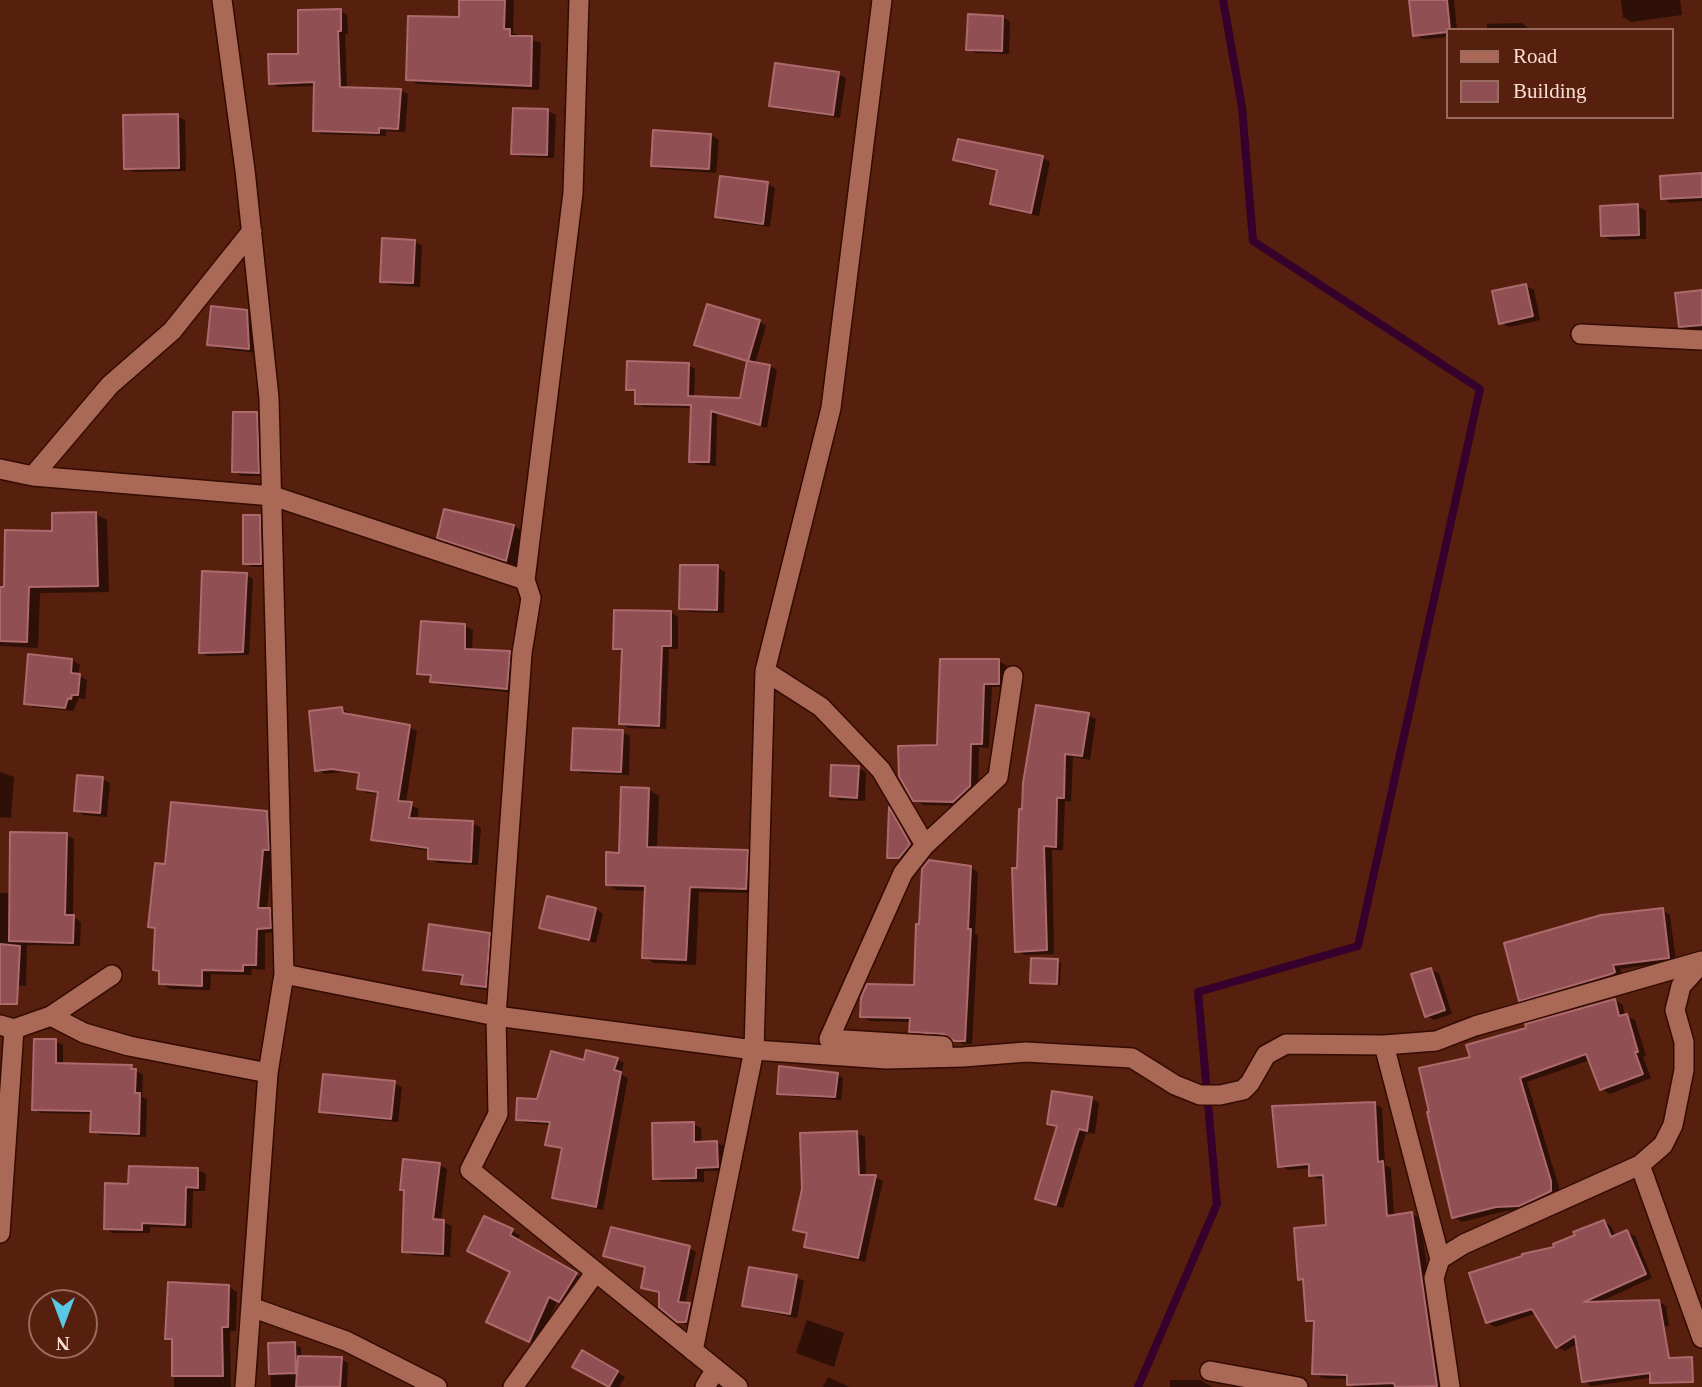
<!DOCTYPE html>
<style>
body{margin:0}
#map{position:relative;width:1702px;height:1387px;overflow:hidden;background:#561f0e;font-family:Georgia,serif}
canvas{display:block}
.legend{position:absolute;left:1446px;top:28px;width:228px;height:91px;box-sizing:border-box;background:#561f0e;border:2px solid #986b5e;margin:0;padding:9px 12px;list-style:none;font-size:21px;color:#fbded5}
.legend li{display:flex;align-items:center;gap:14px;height:35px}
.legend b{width:35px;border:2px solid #986b5e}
.north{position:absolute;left:28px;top:1289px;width:70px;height:70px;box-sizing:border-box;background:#561f0e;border:2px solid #986b5e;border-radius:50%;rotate:180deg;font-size:19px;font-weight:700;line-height:28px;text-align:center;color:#fbded5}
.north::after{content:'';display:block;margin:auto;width:24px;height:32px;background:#59c8e5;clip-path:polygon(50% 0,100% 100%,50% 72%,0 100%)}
</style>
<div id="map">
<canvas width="1702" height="1387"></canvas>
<ul class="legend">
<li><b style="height:9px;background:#a96956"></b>Road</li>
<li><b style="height:19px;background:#904f53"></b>Building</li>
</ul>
<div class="north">N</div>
</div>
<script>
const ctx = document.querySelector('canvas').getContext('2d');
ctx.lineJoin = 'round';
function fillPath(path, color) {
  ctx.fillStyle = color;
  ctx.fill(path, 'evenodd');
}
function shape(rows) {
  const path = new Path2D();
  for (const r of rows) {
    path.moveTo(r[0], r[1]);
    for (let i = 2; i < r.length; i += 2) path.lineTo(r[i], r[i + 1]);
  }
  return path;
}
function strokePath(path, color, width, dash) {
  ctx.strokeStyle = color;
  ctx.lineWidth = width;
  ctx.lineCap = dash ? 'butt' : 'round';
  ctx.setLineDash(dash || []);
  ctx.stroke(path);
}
const shadow = shape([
 [461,0,514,0,513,33,541,43,539,90,417,84,408,79,460,19],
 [1411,0,1454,0,1457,30,1448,30,1448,37,1423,39,1415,35],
 [1621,0,1680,0,1682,15,1631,22,1623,17],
 [340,11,347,15,348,34,345,34,347,89,400,90,408,94,405,132,386,131,386,136,322,134,315,130,316,86,278,87,271,83,300,56],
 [1003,17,1010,22,1009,54,976,53,968,49],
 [1522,23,1530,30,1487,30,1487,24],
 [838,74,846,78,840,118,779,109,771,105],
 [548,111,556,115,554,158,521,157,513,153],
 [177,116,185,120,186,171,134,172,126,168],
 [711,135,719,140,716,173,660,169,653,165],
 [1043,158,1050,162,1039,216,999,208,991,204,998,172,962,164,955,160],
 [1702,175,1702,201,1670,203,1663,198],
 [767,183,775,188,770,227,724,221,717,216],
 [1638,206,1646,211,1646,239,1610,240,1602,235],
 [414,241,422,246,420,287,390,285,382,281],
 [1526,286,1534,290,1540,320,1509,327,1501,323],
 [1702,292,1702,329,1688,330,1680,326],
 [247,312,255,316,257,353,217,348,209,344],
 [759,321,766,326,755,364,770,366,777,370,767,428,717,413,716,466,698,465,691,461,693,408,643,407,636,403,637,393,628,389,688,365,695,369,694,398,741,400,749,362,696,344],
 [257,414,264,419,266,476,241,476,233,471],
 [96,514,107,520,109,592,40,593,38,648,0,646,0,588,6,589,54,533],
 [259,517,267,521,268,567,252,567,244,563],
 [514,526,526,533,518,566,451,544,439,537],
 [717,567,725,572,724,613,689,612,681,608],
 [246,575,253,579,249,655,207,656,200,652],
 [671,612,678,617,678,649,669,649,666,729,628,728,621,723,623,653,615,648],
 [465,626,473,630,472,651,509,653,517,658,515,693,439,685,432,681,432,678,418,673],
 [72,660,80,665,78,675,87,680,85,699,79,698,73,711,33,707,25,703],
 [999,661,1007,666,1006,687,992,687,989,748,979,747,978,791,962,806,923,805,915,800,939,747],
 [342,709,350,713,350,716,409,727,417,731,406,803,419,809,417,820,473,823,481,828,478,865,437,863,430,858,430,851,380,843,372,839,379,794,367,793,359,788,361,775,341,772,325,774,317,770],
 [1088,715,1096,719,1090,760,1073,757,1071,802,1065,801,1063,850,1052,850,1054,954,1025,955,1017,951,1021,811],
 [622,732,630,736,629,775,581,773,573,769],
 [858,768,866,772,865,801,839,800,831,795],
 [0,772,14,777,11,818,0,817],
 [102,779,110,783,107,817,84,815,76,810],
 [649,790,659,796,657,849,747,852,757,857,756,893,699,892,696,965,654,963,644,957,647,891,617,890,607,884],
 [890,810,913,846,903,859,889,857],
 [267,812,276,818,267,910,279,915,279,932,265,933,265,970,252,969,251,975,211,974,210,990,170,989,161,983,161,973,155,969,157,930,150,926,167,866],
 [66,835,74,839,73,917,81,922,80,946,27,945,26,986,0,985,0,893,11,893],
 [971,868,978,872,975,934,978,935,972,1044,963,1044,952,1037,918,1035,911,1031,911,1022,870,1021,862,1016,916,986],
 [596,909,603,914,596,943,548,931,541,927],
 [1662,910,1670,915,1676,961,1620,969,1622,976,1528,1004,1521,999],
 [489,935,497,939,493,991,471,988,463,983,464,977,433,973,425,969],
 [1057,961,1061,963,1060,985,1032,982],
 [1431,969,1439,974,1452,1014,1434,1020,1426,1015],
 [1615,1000,1623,1005,1625,1016,1635,1020,1646,1056,1643,1057,1651,1078,1610,1094,1602,1089,1590,1060,1527,1082,1559,1187,1559,1196,1528,1210,1505,1211,1462,1222,1454,1217,1472,1058],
 [55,1041,63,1045,63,1065,131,1067,143,1075,142,1097,147,1099,146,1137,100,1135,92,1131,92,1114,41,1113,34,1109],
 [617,1059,624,1063,621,1074,628,1078,603,1210,561,1201,554,1197,563,1150,547,1144,551,1125,525,1123,518,1119,585,1062],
 [837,1074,843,1078,841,1100,786,1096,779,1093],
 [394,1083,402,1087,398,1122,329,1115,321,1111],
 [1092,1099,1099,1103,1095,1134,1086,1133,1063,1208,1044,1203,1037,1198,1058,1128,1049,1123],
 [1374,1104,1382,1108,1385,1165,1391,1168,1394,1216,1412,1214,1420,1218,1444,1387,1354,1387,1349,1384,1348,1379,1322,1378,1314,1373,1316,1325,1308,1320,1305,1282,1300,1279,1328,1227,1325,1179,1319,1179,1311,1175,1311,1168,1288,1170,1280,1166],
 [693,1124,701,1128,702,1143,717,1143,725,1147,725,1171,704,1171,704,1182,662,1182,655,1178],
 [857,1133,865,1137,866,1176,875,1177,883,1181,865,1262,813,1250,806,1246,808,1235,795,1229],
 [439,1165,447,1169,441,1221,452,1226,450,1257,412,1255,404,1251,406,1191,402,1189],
 [198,1170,206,1174,205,1191,193,1191,192,1228,150,1227,150,1233,113,1233,106,1228,130,1186],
 [485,1218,520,1235,517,1241,584,1279,567,1305,558,1300,537,1344,496,1325,512,1272],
 [1604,1222,1611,1226,1616,1237,1627,1232,1635,1236,1652,1278,1597,1303,1658,1301,1666,1306,1669,1326,1576,1335,1577,1344,1565,1351,1558,1347,1537,1313,1495,1327,1487,1322,1556,1248],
 [689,1248,696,1252,685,1304,697,1308,693,1325,686,1325,678,1320,661,1293,643,1287,647,1268,612,1259,606,1255],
 [796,1277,804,1281,797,1318,752,1309,744,1305],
 [229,1287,237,1292,236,1331,230,1331,231,1387,174,1387,174,1342,167,1338],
 [807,1320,844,1333,834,1367,796,1353],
 [294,1344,301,1348,301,1358,341,1359,348,1363,347,1387,271,1387,270,1345],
 [583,1353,625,1377,619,1387,609,1387,574,1367],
 [1581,1361,1670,1375,1591,1386,1584,1381],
 [828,1377,849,1387,823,1387],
 [1170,1380,1200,1380,1212,1387,1170,1387]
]);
const stream = shape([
 [1138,1387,1217,1204,1198,992,1358,946,1480,389,1253,241,1242,107,1223,0]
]);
const building = shape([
 [459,0,505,0,504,29,510,29,510,36,532,36,531,86,406,80,408,16,459,17,459,0],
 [1409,0,1447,0,1450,30,1448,32,1413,36,1409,0],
 [341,9,341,31,338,31,340,87,401,89,398,129,379,128,379,133,313,131,314,82,269,84,268,54,298,54,298,10,341,9],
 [968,14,1003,16,1002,51,966,50,968,14],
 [775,63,839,72,833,115,769,106,775,63],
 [513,108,548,109,547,155,511,154,513,108],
 [178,114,179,168,124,169,123,115,178,114],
 [653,130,711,134,709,169,651,166,653,130],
 [958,139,1043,156,1031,213,990,204,997,170,953,160,958,139],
 [1702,173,1702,197,1661,199,1660,176,1702,173],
 [720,176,768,182,763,224,715,217,720,176],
 [1638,204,1639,235,1601,236,1600,206,1638,204],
 [382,238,415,240,413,283,380,282,382,238],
 [1526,284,1533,316,1499,324,1492,291,1526,284],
 [1702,290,1702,325,1679,327,1675,293,1702,290],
 [707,304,760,320,748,361,770,365,760,425,711,411,709,462,689,462,691,405,635,404,635,390,626,390,627,361,689,363,688,396,740,398,747,361,694,345,707,304],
 [211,306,247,310,249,349,207,345,211,306],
 [233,412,257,412,259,473,232,472,233,412],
 [444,509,514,525,506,561,437,538,444,509],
 [96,512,98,586,29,587,27,642,0,641,0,587,4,587,5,530,52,531,52,513,96,512],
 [243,515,260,515,261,564,243,564,243,515],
 [680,565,718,565,717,610,679,609,680,565],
 [202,571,247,573,243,652,199,653,202,571],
 [614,610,671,611,671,646,662,646,659,726,619,724,622,649,613,649,614,610],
 [421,621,465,624,465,649,510,651,507,689,430,682,431,675,417,674,421,621],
 [28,654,72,659,71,673,80,674,78,695,72,695,71,699,68,698,65,708,24,704,28,654],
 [940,659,999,659,999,684,984,684,982,744,971,744,970,786,953,802,913,801,899,776,898,746,937,745,940,659],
 [1036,705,1089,713,1082,756,1065,754,1064,798,1057,798,1056,847,1044,846,1047,950,1015,952,1012,868,1017,868,1019,809,1022,809,1023,783,1036,705],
 [342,707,343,713,410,725,398,801,412,802,409,818,473,821,471,862,428,859,428,848,371,840,378,792,357,789,359,773,332,769,315,771,309,711,342,707],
 [573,728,623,730,621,772,571,770,573,728],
 [831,765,859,766,857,798,830,796,831,765],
 [77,775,103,777,100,813,74,811,77,775],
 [621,787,649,788,647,847,748,850,746,889,690,887,686,960,642,958,645,886,606,885,606,852,619,853,621,787],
 [171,802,267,811,269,850,263,850,258,908,270,908,271,928,257,929,256,965,243,965,243,971,202,970,202,986,159,984,159,971,153,970,155,928,148,927,155,863,165,864,171,802],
 [889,807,910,844,899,858,887,858,889,807],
 [10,832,67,833,65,915,74,915,73,943,9,941,10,832],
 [929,860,971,866,968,929,971,929,965,1041,954,1041,944,1034,909,1032,910,1018,860,1017,861,998,867,984,914,985,916,924,919,924,922,869,929,860],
 [547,896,596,908,589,940,539,928,547,896],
 [1663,908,1669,958,1613,965,1615,972,1611,974,1519,1001,1504,943,1601,915,1663,908],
 [429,924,490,933,486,987,461,984,463,975,423,970,429,924],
 [0,944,20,946,17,1004,0,1004,0,944],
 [1031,958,1058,959,1057,984,1030,983,1031,958],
 [1431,968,1445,1010,1425,1017,1411,974,1431,968],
 [1615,999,1619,1016,1627,1014,1638,1052,1635,1052,1643,1074,1600,1090,1586,1054,1520,1078,1551,1181,1551,1191,1519,1206,1496,1207,1452,1218,1427,1112,1429,1112,1419,1068,1470,1057,1466,1045,1526,1028,1525,1024,1615,999],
 [34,1039,56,1039,56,1063,132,1065,131,1069,136,1069,135,1093,140,1093,139,1134,90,1132,91,1111,32,1110,34,1039],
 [586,1050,618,1058,614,1070,621,1072,596,1207,552,1198,562,1148,545,1145,550,1122,516,1120,517,1098,537,1099,551,1051,584,1060,586,1050],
 [779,1066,838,1073,835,1097,777,1094,779,1066],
 [323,1074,395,1081,391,1119,319,1112,323,1074],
 [1052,1091,1092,1097,1087,1131,1079,1129,1056,1205,1035,1199,1057,1126,1047,1124,1052,1091],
 [1375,1102,1378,1162,1383,1161,1387,1216,1412,1212,1437,1386,1395,1387,1394,1383,1347,1385,1347,1375,1312,1374,1314,1321,1306,1321,1303,1279,1298,1280,1294,1228,1326,1225,1323,1175,1309,1176,1309,1164,1278,1167,1272,1106,1375,1102],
 [694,1122,694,1142,717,1141,718,1167,696,1168,696,1178,653,1179,652,1123,694,1122],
 [857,1131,859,1175,876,1175,858,1258,804,1247,807,1233,793,1230,802,1189,800,1133,857,1131],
 [403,1159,440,1163,433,1219,444,1220,443,1254,402,1252,404,1190,400,1190,403,1159],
 [129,1166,198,1168,198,1188,186,1187,185,1225,142,1223,142,1230,104,1229,105,1183,128,1184,129,1166],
 [484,1216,513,1229,510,1235,577,1273,559,1302,549,1297,529,1342,486,1322,510,1272,467,1251,484,1216],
 [1604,1220,1611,1237,1627,1230,1646,1274,1584,1302,1659,1300,1669,1358,1692,1357,1693,1382,1650,1383,1650,1373,1582,1382,1575,1336,1556,1348,1532,1309,1486,1323,1469,1273,1522,1256,1522,1254,1554,1247,1553,1244,1575,1235,1573,1232,1604,1220],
 [611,1227,690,1246,678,1302,690,1303,686,1322,677,1322,659,1307,659,1292,641,1288,645,1267,603,1256,611,1227],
 [749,1267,797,1275,790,1314,742,1306,749,1267],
 [168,1282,229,1285,228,1327,222,1327,223,1376,172,1376,172,1339,165,1339,168,1282],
 [295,1342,296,1373,269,1374,268,1343,295,1342],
 [582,1350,618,1371,609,1387,572,1367,582,1350],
 [298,1356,342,1357,340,1387,296,1387,298,1356]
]);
const minor = shape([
 [222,0,245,170,269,398,284,974,268,1073,245,1387],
 [579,0,573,193,525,580,531,598,522,653,496,1016,498,1114,470,1170,738,1387],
 [1581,334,1702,340],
 [0,469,33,476,273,496,525,580],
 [33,476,110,385,172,331,252,231],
 [765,671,821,707,881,770,925,845,903,873,829,1039],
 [925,845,998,777,1013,676],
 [284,974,496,1016,754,1050,887,1059,963,1057,1026,1052,1132,1058,1175,1085,1200,1095,1220,1095,1243,1090,1250,1083,1266,1055,1286,1044,1384,1045,1436,1041,1475,1026,1702,961],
 [51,1016,112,975],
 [0,1025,14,1029,51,1016,84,1033,129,1046,268,1073],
 [829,1039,943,1046],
 [1384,1045,1440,1259,1434,1278,1450,1387],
 [1640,1165,1702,1338],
 [0,1233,14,1029],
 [1440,1259,1464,1244,1640,1165,1663,1145,1673,1125,1684,1070,1684,1042,1675,1010,1681,986,1702,963],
 [251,1307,346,1341,437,1387],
 [693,1351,754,1050,765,671,831,408,882,0],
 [1210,1371,1298,1387],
 [513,1387,595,1273],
 [705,1387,716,1369]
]);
fillPath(shadow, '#0007');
strokePath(stream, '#36002c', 8);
fillPath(building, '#904f53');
strokePath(building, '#ad6a6c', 2);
strokePath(minor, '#340b01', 22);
strokePath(minor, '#a96956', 19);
</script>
